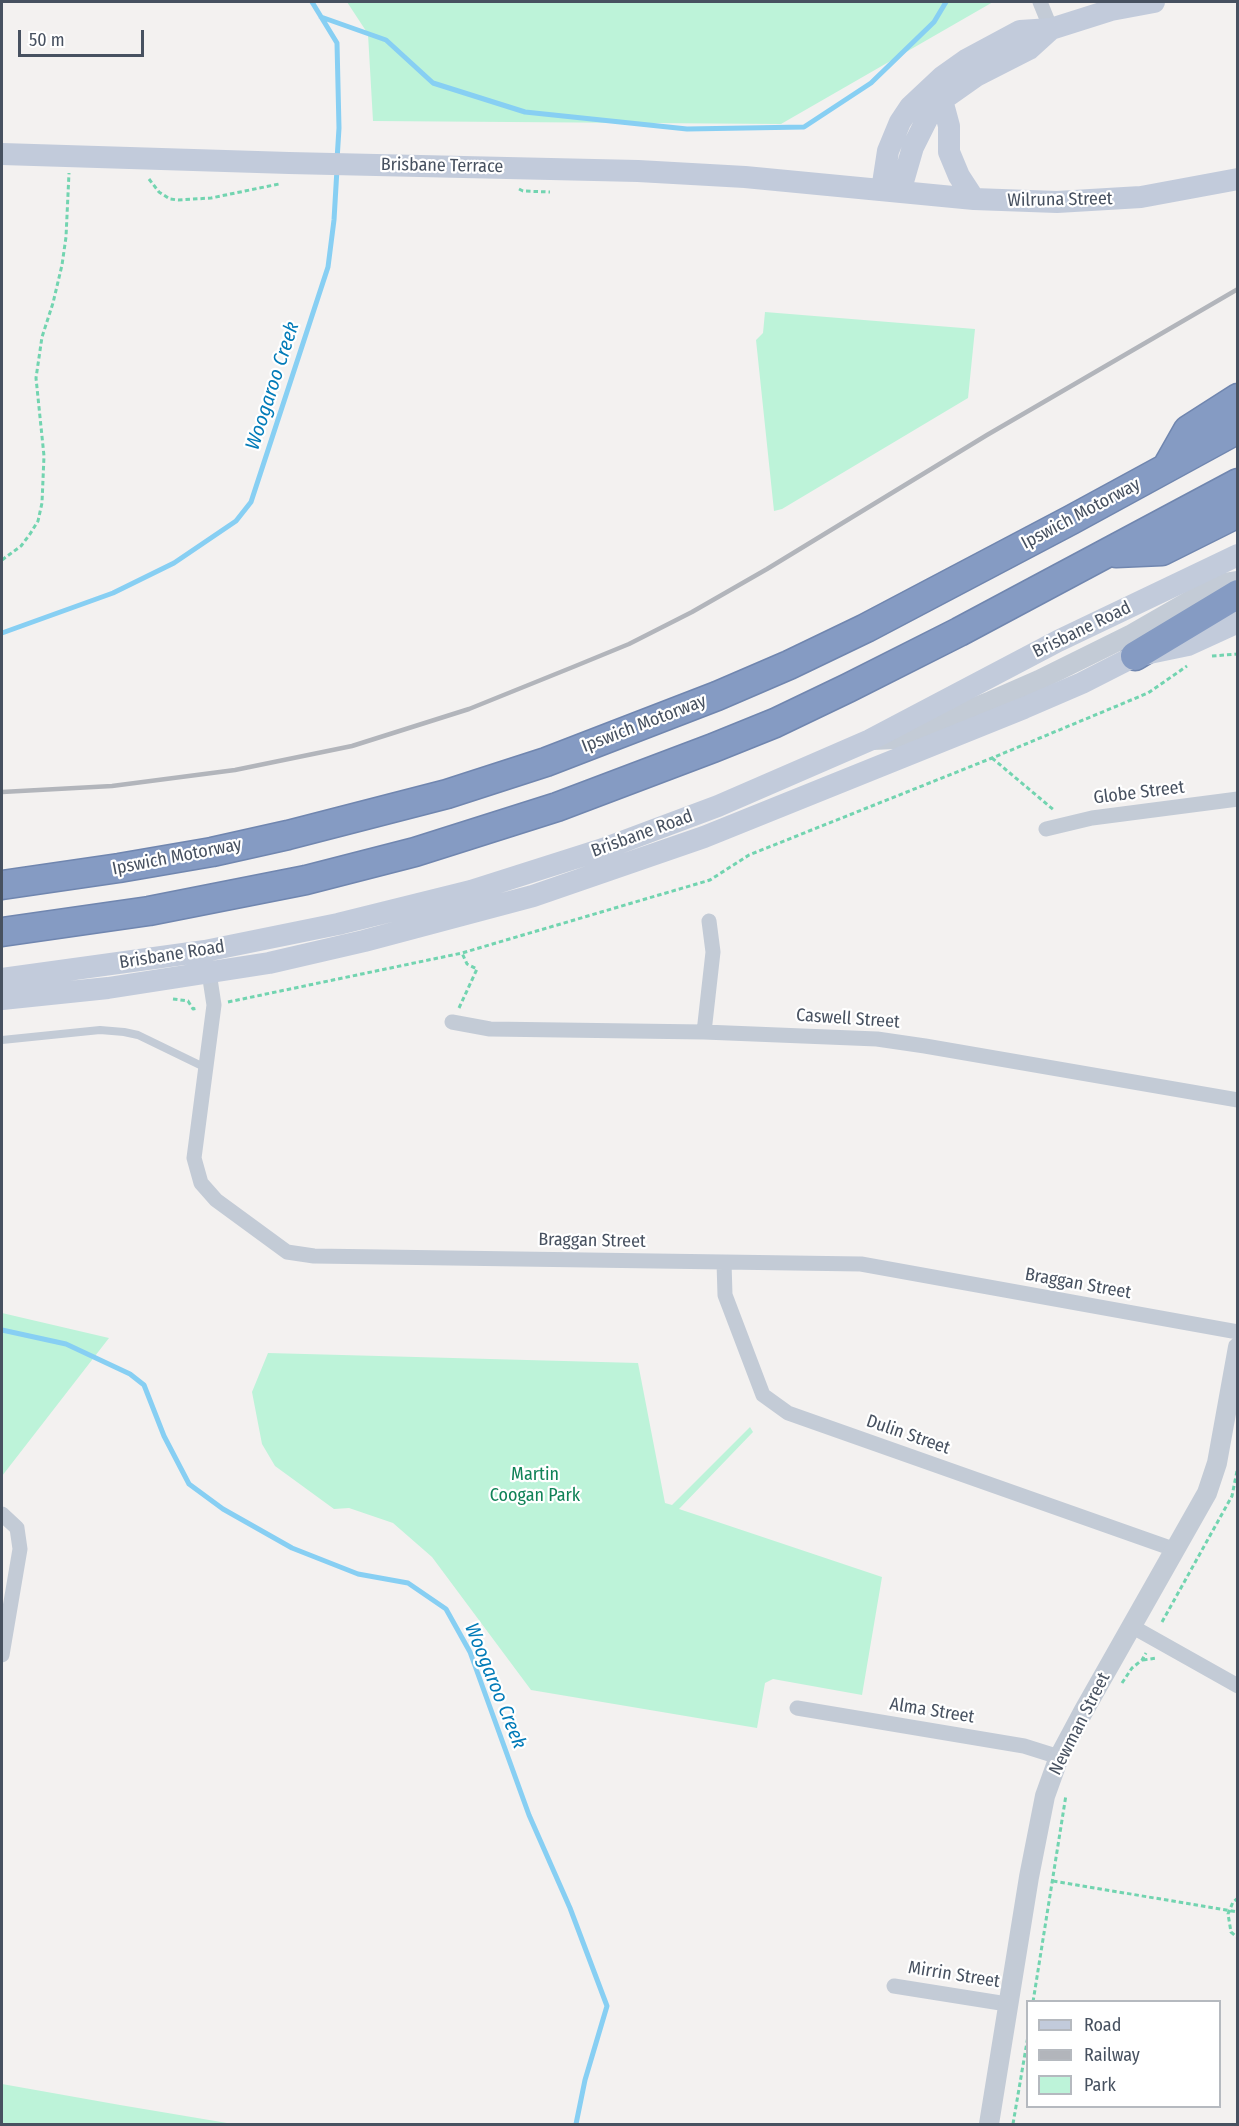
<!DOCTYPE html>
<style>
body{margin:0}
#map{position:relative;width:1239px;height:2126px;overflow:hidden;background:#f3f1f0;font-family:"Fira Sans Condensed",sans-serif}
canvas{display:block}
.frame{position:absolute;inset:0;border:3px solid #475160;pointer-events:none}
.legend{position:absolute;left:1026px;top:2000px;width:195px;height:108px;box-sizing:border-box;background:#fff;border:2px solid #b5b9bf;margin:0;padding:8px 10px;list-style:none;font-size:18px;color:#475160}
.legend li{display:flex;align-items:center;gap:12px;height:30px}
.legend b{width:30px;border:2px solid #b5b9bf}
.scale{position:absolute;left:18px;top:30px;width:126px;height:27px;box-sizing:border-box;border:3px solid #475160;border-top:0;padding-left:8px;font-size:18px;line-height:21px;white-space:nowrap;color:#475160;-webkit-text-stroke:4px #fff;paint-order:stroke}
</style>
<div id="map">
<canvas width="1239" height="2126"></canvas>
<div class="frame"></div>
<ul class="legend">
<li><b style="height:8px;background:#c2cbdb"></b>Road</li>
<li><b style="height:8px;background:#b2b5bb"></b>Railway</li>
<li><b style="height:16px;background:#bdf3d9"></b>Park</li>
</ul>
<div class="scale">50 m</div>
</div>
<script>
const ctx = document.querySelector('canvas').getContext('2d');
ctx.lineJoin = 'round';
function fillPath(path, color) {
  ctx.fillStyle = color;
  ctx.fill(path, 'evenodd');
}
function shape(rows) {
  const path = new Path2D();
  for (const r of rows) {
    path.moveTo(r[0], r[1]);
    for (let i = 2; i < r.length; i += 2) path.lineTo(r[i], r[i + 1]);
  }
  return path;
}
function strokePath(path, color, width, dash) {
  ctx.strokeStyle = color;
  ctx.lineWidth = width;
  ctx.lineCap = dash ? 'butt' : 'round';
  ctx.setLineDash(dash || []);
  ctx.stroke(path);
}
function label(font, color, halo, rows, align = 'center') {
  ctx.font = font + ' "Fira Sans Condensed",sans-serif';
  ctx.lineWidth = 4.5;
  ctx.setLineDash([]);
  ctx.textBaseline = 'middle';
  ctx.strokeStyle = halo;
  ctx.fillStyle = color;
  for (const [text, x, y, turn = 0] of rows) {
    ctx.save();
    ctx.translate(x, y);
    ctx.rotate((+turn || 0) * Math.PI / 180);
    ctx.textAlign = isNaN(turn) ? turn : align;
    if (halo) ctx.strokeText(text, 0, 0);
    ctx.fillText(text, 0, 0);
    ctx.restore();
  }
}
const green = shape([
 [347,2,993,2,781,124,373,121,368,34],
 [765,312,975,329,968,398,782,509,774,511,756,340,763,333],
 [2,1313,109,1338,2,1476],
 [268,1353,638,1363,665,1503,672,1505,750,1427,753,1432,679,1509,882,1577,862,1695,773,1679,765,1683,757,1728,531,1690,432,1557,393,1523,349,1508,334,1509,275,1466,262,1444,252,1392],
 [2,2084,120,2105,233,2124,2,2124]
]);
const stream = shape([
 [312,2,337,43,339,128,337,160],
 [321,17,386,40,433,83,525,112,687,129,804,127,871,83,934,22,946,2],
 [2,633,113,593,174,563,236,521,251,502,328,267,334,220,337,169],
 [2,1330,66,1344,130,1374,144,1385,164,1436,189,1484,223,1509,292,1548,358,1574,408,1583,446,1609,470,1652,529,1815,570,1908,607,2006,585,2080,576,2124]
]);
const path = shape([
 [149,179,159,192,170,199,178,200,211,198,279,184],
 [519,189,523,191,550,192],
 [2,560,21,546,30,534,38,521,42,503,44,456,36,378,42,337,53,303,62,265,66,237,69,173],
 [1212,656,1238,654],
 [992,758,1055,811],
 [173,999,188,1001,193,1009,198,1008],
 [228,1002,462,953,710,880,749,855,992,758,1148,693,1187,666],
 [459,1008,477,969,467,964,462,953],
 [1162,1622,1232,1496,1238,1466],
 [1143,1660,1157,1658],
 [1122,1683,1132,1668,1142,1660,1146,1653],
 [1053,1881,1238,1912],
 [1238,1898,1233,1902,1228,1914,1231,1932,1238,1938],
 [1033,2002,1066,1795],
 [1013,2124,1028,2036]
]);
const service = shape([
 [2,1040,100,1030,124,1032,138,1035,206,1068]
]);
const minor = shape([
 [1040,2,1051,29],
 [1046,829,1092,818,1238,799],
 [208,966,214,1005,194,1158,201,1183,216,1200,287,1252,314,1256,861,1264,1238,1332],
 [452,1022,490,1029,704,1032,877,1039,925,1046,1238,1100],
 [704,1032,713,952,709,921],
 [724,1262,725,1295,763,1395,788,1413,1176,1550],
 [2,1514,17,1528,20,1549,2,1655],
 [1133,1627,1238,1686],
 [797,1708,1024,1746,1059,1757],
 [894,1986,1007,2004]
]);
const tertiary = shape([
 [873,740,894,739,991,701,1039,680,1132,634,1219,584,1238,581],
 [989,2124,1029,1877,1045,1796,1059,1757,1083,1712,1207,1493,1217,1463,1238,1347]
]);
const secondary = shape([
 [942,100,949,126,949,152,959,176,974,199],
 [2,154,289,163,638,171,745,177,974,199,1057,202,1141,197,1238,179],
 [882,190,888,151,900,122,910,107,942,77,966,60,1020,31,1051,29,1111,10,1154,2],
 [900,192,913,147,929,115,942,100,976,76,1029,49,1051,29],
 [2,979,205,951,338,924,471,891,603,849,718,806,870,740,1058,641,1238,555],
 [2,999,108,988,269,963,364,941,533,896,704,837,1024,708,1082,683,1135,656,1188,645,1238,622]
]);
const motorway = shape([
 [1167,467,1188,430,1238,398],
 [1116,553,1162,551,1238,513],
 [1135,656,1238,594],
 [2,885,119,868,212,852,288,835,447,794,546,762,717,696,789,665,866,628,1071,520,1238,429],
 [2,932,149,911,306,880,415,852,557,807,713,748,775,723,848,688,959,632,1238,483]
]);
const rail = shape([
 [2,792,112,786,235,770,352,746,469,709,573,667,629,644,692,612,767,569,987,435,1238,289]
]);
const streetNames = [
 ["Brisbane Terrace",442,166,1],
 ["Wilruna Street",1060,200,-1],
 ["Ipswich Motorway",1081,514,-28],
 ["Brisbane Road",1082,630,-26],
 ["Ipswich Motorway",644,724,-21],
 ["Globe Street",1139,793,-7],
 ["Brisbane Road",642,834,-20],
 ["Ipswich Motorway",177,857,-11],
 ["Brisbane Road",172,955,-9],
 ["Caswell Street",848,1019,4],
 ["Braggan Street",592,1241,1],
 ["Braggan Street",1078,1284,10],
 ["Dulin Street",908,1435,19],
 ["Alma Street",932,1711,9],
 ["Newman Street",1080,1724,-63],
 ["Mirrin Street",954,1975,9]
];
const parkNames = [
 ["Martin",535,1475],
 ["Coogan Park",535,1496]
];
const waterNames = [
 ["Woogaroo Creek",273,386,-72],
 ["Woogaroo Creek",495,1686,68]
];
fillPath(green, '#bdf3d9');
strokePath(stream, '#87cff3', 5);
strokePath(motorway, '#7086af', 31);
strokePath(path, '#72d4b0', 3, [4.5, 3]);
strokePath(service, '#c3cbd6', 8);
strokePath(minor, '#c3cbd6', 15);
strokePath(tertiary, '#c3cbd6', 20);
strokePath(secondary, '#c2cbdb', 22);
strokePath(motorway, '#859bc3', 28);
strokePath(rail, '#b2b5bb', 4.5);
label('18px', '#475160', '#fff', streetNames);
label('18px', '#108257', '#fff', parkNames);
label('italic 20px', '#027bb8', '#fff', waterNames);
</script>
